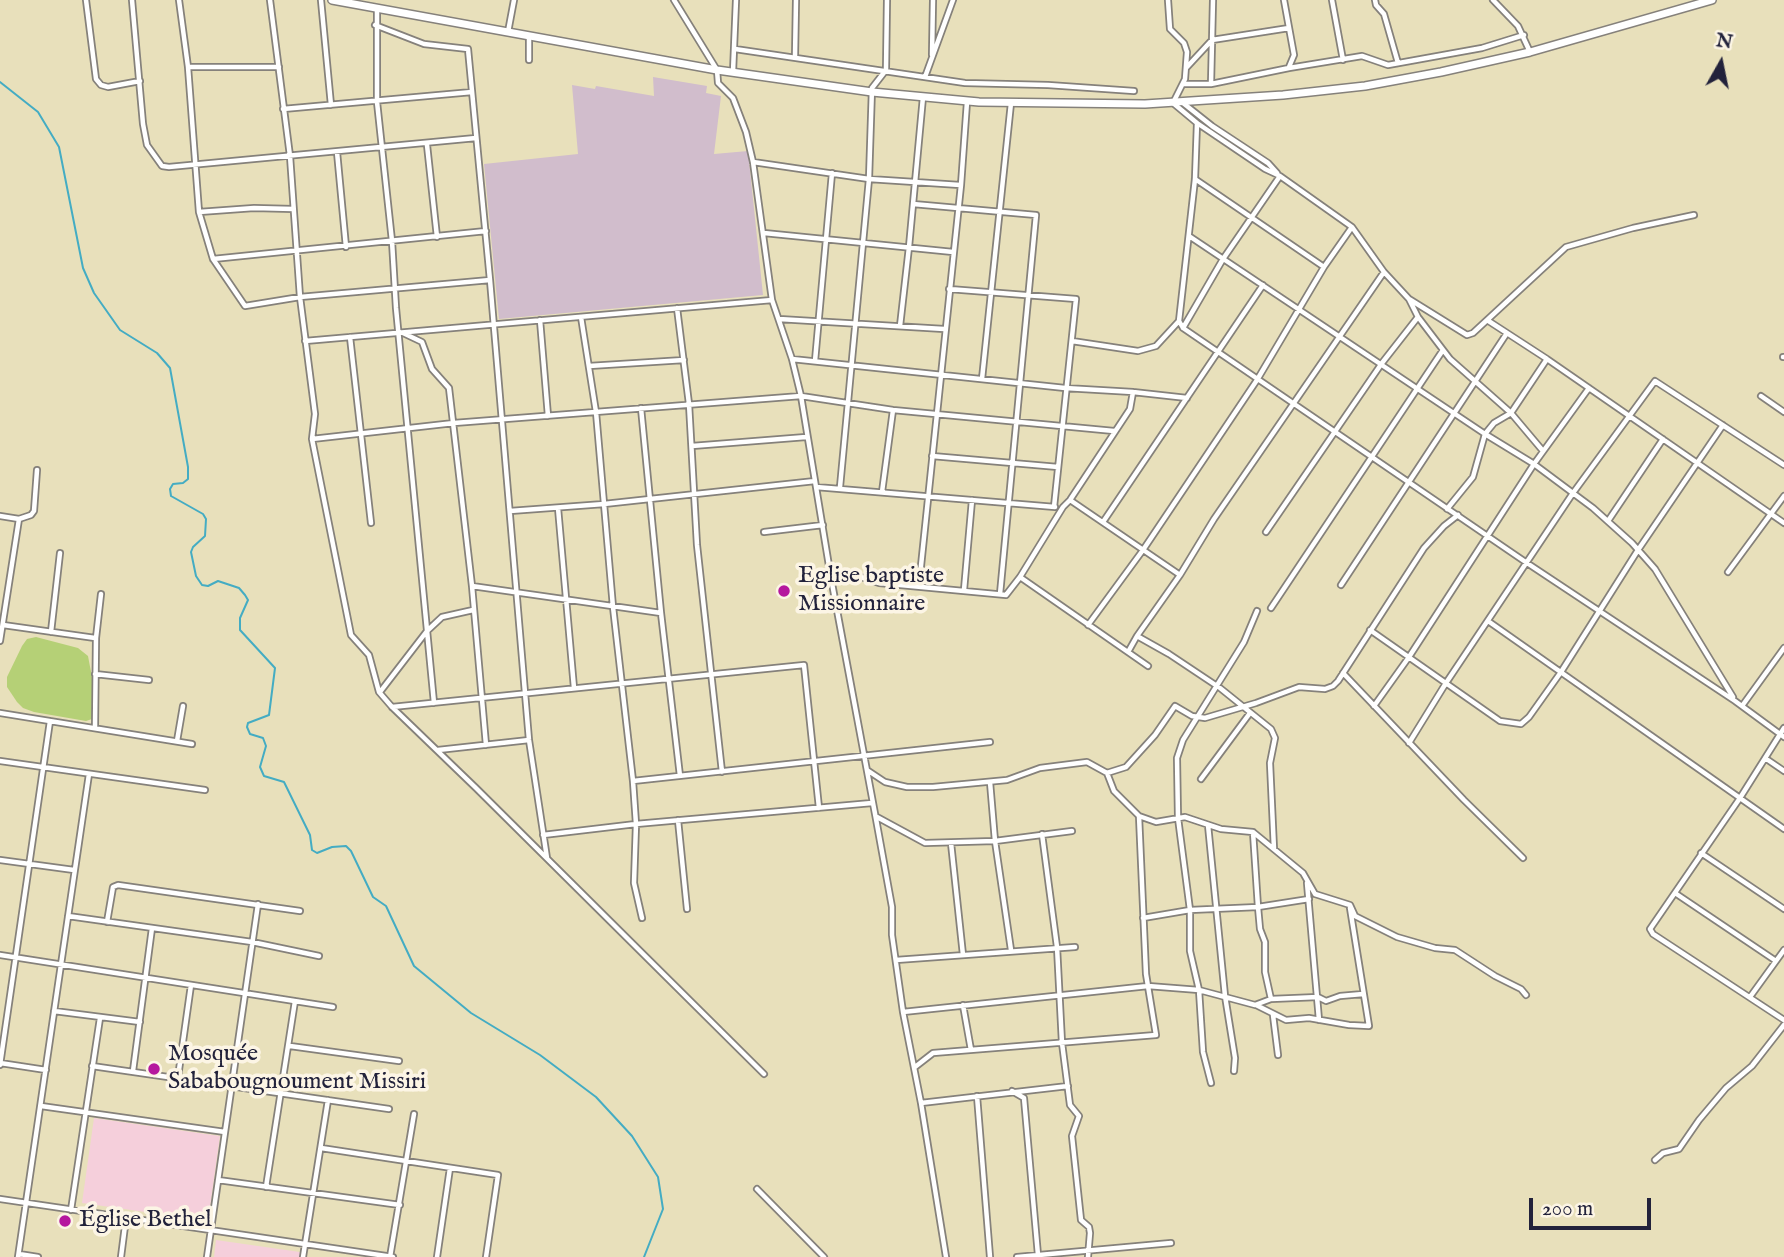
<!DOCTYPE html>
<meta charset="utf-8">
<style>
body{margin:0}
#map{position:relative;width:1784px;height:1257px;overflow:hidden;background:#e8e0bb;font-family:"IM FELL English",serif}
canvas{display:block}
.north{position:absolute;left:1686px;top:28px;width:70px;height:70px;-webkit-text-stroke:5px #fcf5e5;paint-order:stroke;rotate:9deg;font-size:19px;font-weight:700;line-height:28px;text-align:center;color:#22223b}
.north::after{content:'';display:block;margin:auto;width:24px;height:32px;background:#22223b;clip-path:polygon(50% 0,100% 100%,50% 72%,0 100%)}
.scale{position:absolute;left:1529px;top:1198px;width:122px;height:32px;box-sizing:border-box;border:4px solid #22223b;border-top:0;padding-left:9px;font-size:21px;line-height:24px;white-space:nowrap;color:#22223b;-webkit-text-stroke:5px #fcf5e5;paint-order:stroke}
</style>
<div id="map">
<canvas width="1784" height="1257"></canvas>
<div class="north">N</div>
<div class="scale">200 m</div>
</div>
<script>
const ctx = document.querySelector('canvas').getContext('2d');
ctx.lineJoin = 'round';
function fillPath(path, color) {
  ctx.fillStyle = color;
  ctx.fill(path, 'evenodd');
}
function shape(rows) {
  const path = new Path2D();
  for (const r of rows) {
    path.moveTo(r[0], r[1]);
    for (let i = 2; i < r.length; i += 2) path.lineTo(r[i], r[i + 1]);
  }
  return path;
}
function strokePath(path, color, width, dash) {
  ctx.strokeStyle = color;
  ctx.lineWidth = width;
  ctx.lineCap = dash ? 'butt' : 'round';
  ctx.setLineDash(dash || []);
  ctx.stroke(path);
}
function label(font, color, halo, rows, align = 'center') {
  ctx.font = font + ' "IM FELL English",serif';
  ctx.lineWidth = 7;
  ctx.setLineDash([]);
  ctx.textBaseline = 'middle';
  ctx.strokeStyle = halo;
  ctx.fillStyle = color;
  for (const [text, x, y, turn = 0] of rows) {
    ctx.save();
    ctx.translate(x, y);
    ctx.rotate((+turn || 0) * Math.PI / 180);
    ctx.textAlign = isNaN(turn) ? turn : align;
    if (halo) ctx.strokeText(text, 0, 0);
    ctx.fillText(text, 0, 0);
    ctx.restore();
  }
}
const built = shape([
 [94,1118,220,1136,208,1221,82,1203],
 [216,1240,300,1252,300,1257,214,1257]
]);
const industrial = shape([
 [653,77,707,86,706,93,721,96,714,154,748,151,763,295,499,319,484,164,578,154,572,85,595,89,596,86,654,96]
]);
const green = shape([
 [36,637,78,648,88,656,92,677,92,719,86,721,34,712,23,708,17,702,7,687,7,677,22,646,27,639]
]);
const stream = shape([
 [0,82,38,112,59,147,83,268,94,293,120,330,157,353,170,368,188,467,188,479,183,483,173,484,170,489,171,496,203,514,206,519,205,536,193,547,191,552,196,576,202,585,208,586,218,581,239,588,245,595,248,600,240,618,240,630,275,668,269,715,248,723,247,727,250,734,263,738,266,746,260,767,264,776,284,782,310,835,312,850,317,853,332,847,346,846,351,851,373,897,386,906,414,966,471,1013,540,1055,596,1097,632,1136,658,1177,663,1209,644,1257]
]);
const street = shape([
 [86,0,96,79,101,85,108,87,140,81],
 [132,0,143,124,147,145,162,166,169,167,476,138],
 [179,0,188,67,199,212,213,259,245,306,300,297,490,280],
 [270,0,290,156,300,297,315,414,312,439,351,635,369,655,379,692,392,707,476,788,764,1074],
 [321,0,331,105],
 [674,0,717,70,718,83,733,98,746,132,753,162,772,300,792,359,801,396,831,578,876,819,892,907,892,935,903,1012,921,1103,946,1257],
 [1168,0,1170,29,1184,43,1187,52,1185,79,1173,103,1197,123,1265,169,1280,176,1352,227,1384,272,1409,299,1418,317,1450,359,1511,413,1543,451],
 [1284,0,1294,55,1289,67],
 [1332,0,1343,60],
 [1375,0,1376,5,1384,14,1398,63],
 [1493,0,1518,26,1530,52],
 [377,8,377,102,392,241,396,308,434,703],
 [375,25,424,44,468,49,490,280,529,740,547,858],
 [508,32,514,0],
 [529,36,529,60],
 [735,49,965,83,1048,85,1134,91],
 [932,55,933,0],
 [795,57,796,0],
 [188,67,279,67],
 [1187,67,1212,40,1289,28],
 [733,72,736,0],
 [925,77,953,0],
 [1184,84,1211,84,1289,68,1362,56,1388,65,1482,48,1524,35],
 [1211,84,1213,0],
 [1183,103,1212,126,1268,163,1277,173],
 [283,109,472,92],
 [1197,123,1195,179,1179,321,1183,328,1527,563,1735,701,1784,737],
 [427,145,437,237],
 [337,152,346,247],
 [753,162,869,179,960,185],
 [1195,179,1324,267],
 [913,204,1036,215,1000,594],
 [199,212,254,208,293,209],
 [764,233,953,252],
 [1189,236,1485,434,1534,464,1593,508,1632,543,1655,569,1733,697],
 [213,259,486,231],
 [949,289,1076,299,1054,507],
 [1409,299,1467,335,1473,333,1566,247,1633,228,1694,215],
 [677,308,689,404,697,545,722,772],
 [581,317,596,412,613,607,633,781,636,824,634,883,642,918],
 [779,319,944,329],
 [540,320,548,416],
 [1487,320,1547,359,1784,523],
 [900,326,909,247,923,97],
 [1183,328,1223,259,1280,176],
 [403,333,422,342,432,369,449,388,472,586,486,745],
 [350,337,371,523],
 [305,341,772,300],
 [1072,341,1138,351,1156,346,1179,321],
 [1783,357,1784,357],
 [792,359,1065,388,1133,392,1187,398],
 [815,361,832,173],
 [589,366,684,360],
 [982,379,1011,103],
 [1761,396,1784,412],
 [641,408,661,613,680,776],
 [312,439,454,423,801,396,893,410,1114,431],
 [692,446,806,437],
 [932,456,1058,467],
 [816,487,1055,507],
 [840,487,869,179,872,88,886,70,887,0],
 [882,492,893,410],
 [1070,500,1180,575],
 [558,508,574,688],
 [1447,509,1473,477,1485,434,1494,423,1511,413,1547,359],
 [510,511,604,504,815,481],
 [0,516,19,519,31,515,34,511,37,470],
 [1608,521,1663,439],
 [1103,522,1263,285],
 [764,532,823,525],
 [1266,532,1382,363,1418,317],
 [1728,572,1784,496],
 [1020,577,1148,666],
 [831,578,858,576,879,583,1006,595,1020,577,1063,507,1070,500,1130,409,1133,392],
 [919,585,961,185,967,102],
 [1341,585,1507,333],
 [472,586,661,613],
 [964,590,972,500],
 [1271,608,1443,350],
 [1488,621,1784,829],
 [3,625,95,638],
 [1088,625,1143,550,1257,380,1324,267,1352,227],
 [1370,630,1500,721,1521,724,1529,717,1561,672,1638,550,1723,425],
 [51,632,60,553],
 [1137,636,1169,654,1220,688,1271,729,1275,738,1270,763,1274,849],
 [0,641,19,519],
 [1128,652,1137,636,1180,575,1214,519,1384,272],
 [1343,673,1464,800,1523,858],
 [95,674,149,680],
 [380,692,427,631,442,617,473,610],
 [1374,706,1409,657,1534,464,1589,388],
 [1742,706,1784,648],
 [392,707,804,665,819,808],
 [0,713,192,744],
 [95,728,96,638,101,594],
 [1784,728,1740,798,1650,929,1653,934,1784,1020],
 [177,741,183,706],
 [1409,743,1446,683,1573,493,1655,381,1784,465],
 [438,750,529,740],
 [1765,758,1784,771],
 [0,761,205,790],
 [867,770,885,782,907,787,933,787,1007,780,1040,768,1087,762,1107,773,1114,791,1139,816,1156,822,1185,817,1221,829,1253,832,1303,873,1315,894,1350,905,1355,916,1397,937,1435,948,1455,950,1495,976,1521,989,1526,995],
 [1107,773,1126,767,1155,735,1175,706,1192,716,1205,718,1256,703,1299,687,1325,689,1333,686,1338,681,1424,548,1444,526,1458,515],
 [1201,779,1250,713],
 [633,781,990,742],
 [990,782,995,841,1011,950],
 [877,817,925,843,995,841,1072,831],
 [678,820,687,909],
 [1208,825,1225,996,1235,1058,1234,1071],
 [1253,832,1258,907,1260,929,1265,942,1265,972,1271,999],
 [1042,834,1057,947,1062,1043,1070,1105,1079,1116,1072,1136,1081,1220,1089,1227,1090,1233,1088,1257],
 [543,835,636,824,872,803],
 [951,843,963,955],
 [1701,853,1784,909],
 [0,860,74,870],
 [1307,883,1319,1020],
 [1675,893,1776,961],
 [68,916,252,942,319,956],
 [1143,918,1190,910,1258,907,1309,899],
 [107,922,113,887,118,885,300,911],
 [0,955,333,1007],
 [896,960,1075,947],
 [1750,997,1784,950],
 [963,1005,971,1050],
 [1256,1005,1286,1020,1309,1018,1349,1025,1369,1026,1350,908],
 [54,1011,140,1022],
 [903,1012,1148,986,1199,990,1255,1005,1271,999,1318,997,1326,1001,1340,996,1363,994],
 [1273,1015,1278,1055],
 [290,1046,399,1061],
 [0,1063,46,1070],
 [0,1065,50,721],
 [92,1066,389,1109],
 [915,1067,933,1053,1156,1035,1146,974,1139,816],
 [133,1071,152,928],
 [178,1077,191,985],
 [1211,1083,1203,1052,1199,990,1190,951,1190,910,1178,818,1177,758,1183,740,1244,642,1257,611],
 [1012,1091,1024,1098,1038,1255],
 [977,1096,990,1257],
 [921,1103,1068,1086],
 [41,1106,225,1132],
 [321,1148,498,1175,486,1257],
 [1655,1160,1663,1153,1679,1149,1699,1120,1726,1088,1752,1066,1784,1025],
 [218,1180,400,1205],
 [266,1187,295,1001],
 [757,1189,824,1257],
 [0,1199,393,1257],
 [71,1210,100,1018],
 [19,1254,38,1257],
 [18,1257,89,774],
 [121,1257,126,1218],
 [207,1257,258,904],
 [303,1257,328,1100],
 [390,1257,414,1114],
 [437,1257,450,1168],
 [1017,1257,1171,1243]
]);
const primary = shape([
 [332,0,717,70,872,92,979,102,1145,104,1283,95,1365,86,1441,72,1530,52,1712,0]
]);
const markers = [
 [784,591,7,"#b5179e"],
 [154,1069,7,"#b5179e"],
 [65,1221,7,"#b5179e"]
];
const poiNames = [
 ["Eglise baptiste",798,577],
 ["Missionnaire",798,605],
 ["Mosquée",168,1055],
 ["Sababougnoument Missiri",168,1083],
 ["Église Bethel",79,1221]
];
fillPath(built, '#f5cfdb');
fillPath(industrial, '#d1bdcc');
fillPath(green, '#b5d076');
strokePath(stream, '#44acc3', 2);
strokePath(street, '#85817b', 8);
strokePath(primary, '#85817b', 10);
strokePath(street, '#fff', 4.5);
strokePath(primary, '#fff', 7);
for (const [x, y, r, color] of markers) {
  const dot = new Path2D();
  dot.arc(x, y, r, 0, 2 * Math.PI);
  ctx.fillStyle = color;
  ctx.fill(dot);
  strokePath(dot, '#fcf5e5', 2.5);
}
label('24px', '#22223b', '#fcf5e5', poiNames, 'left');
</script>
